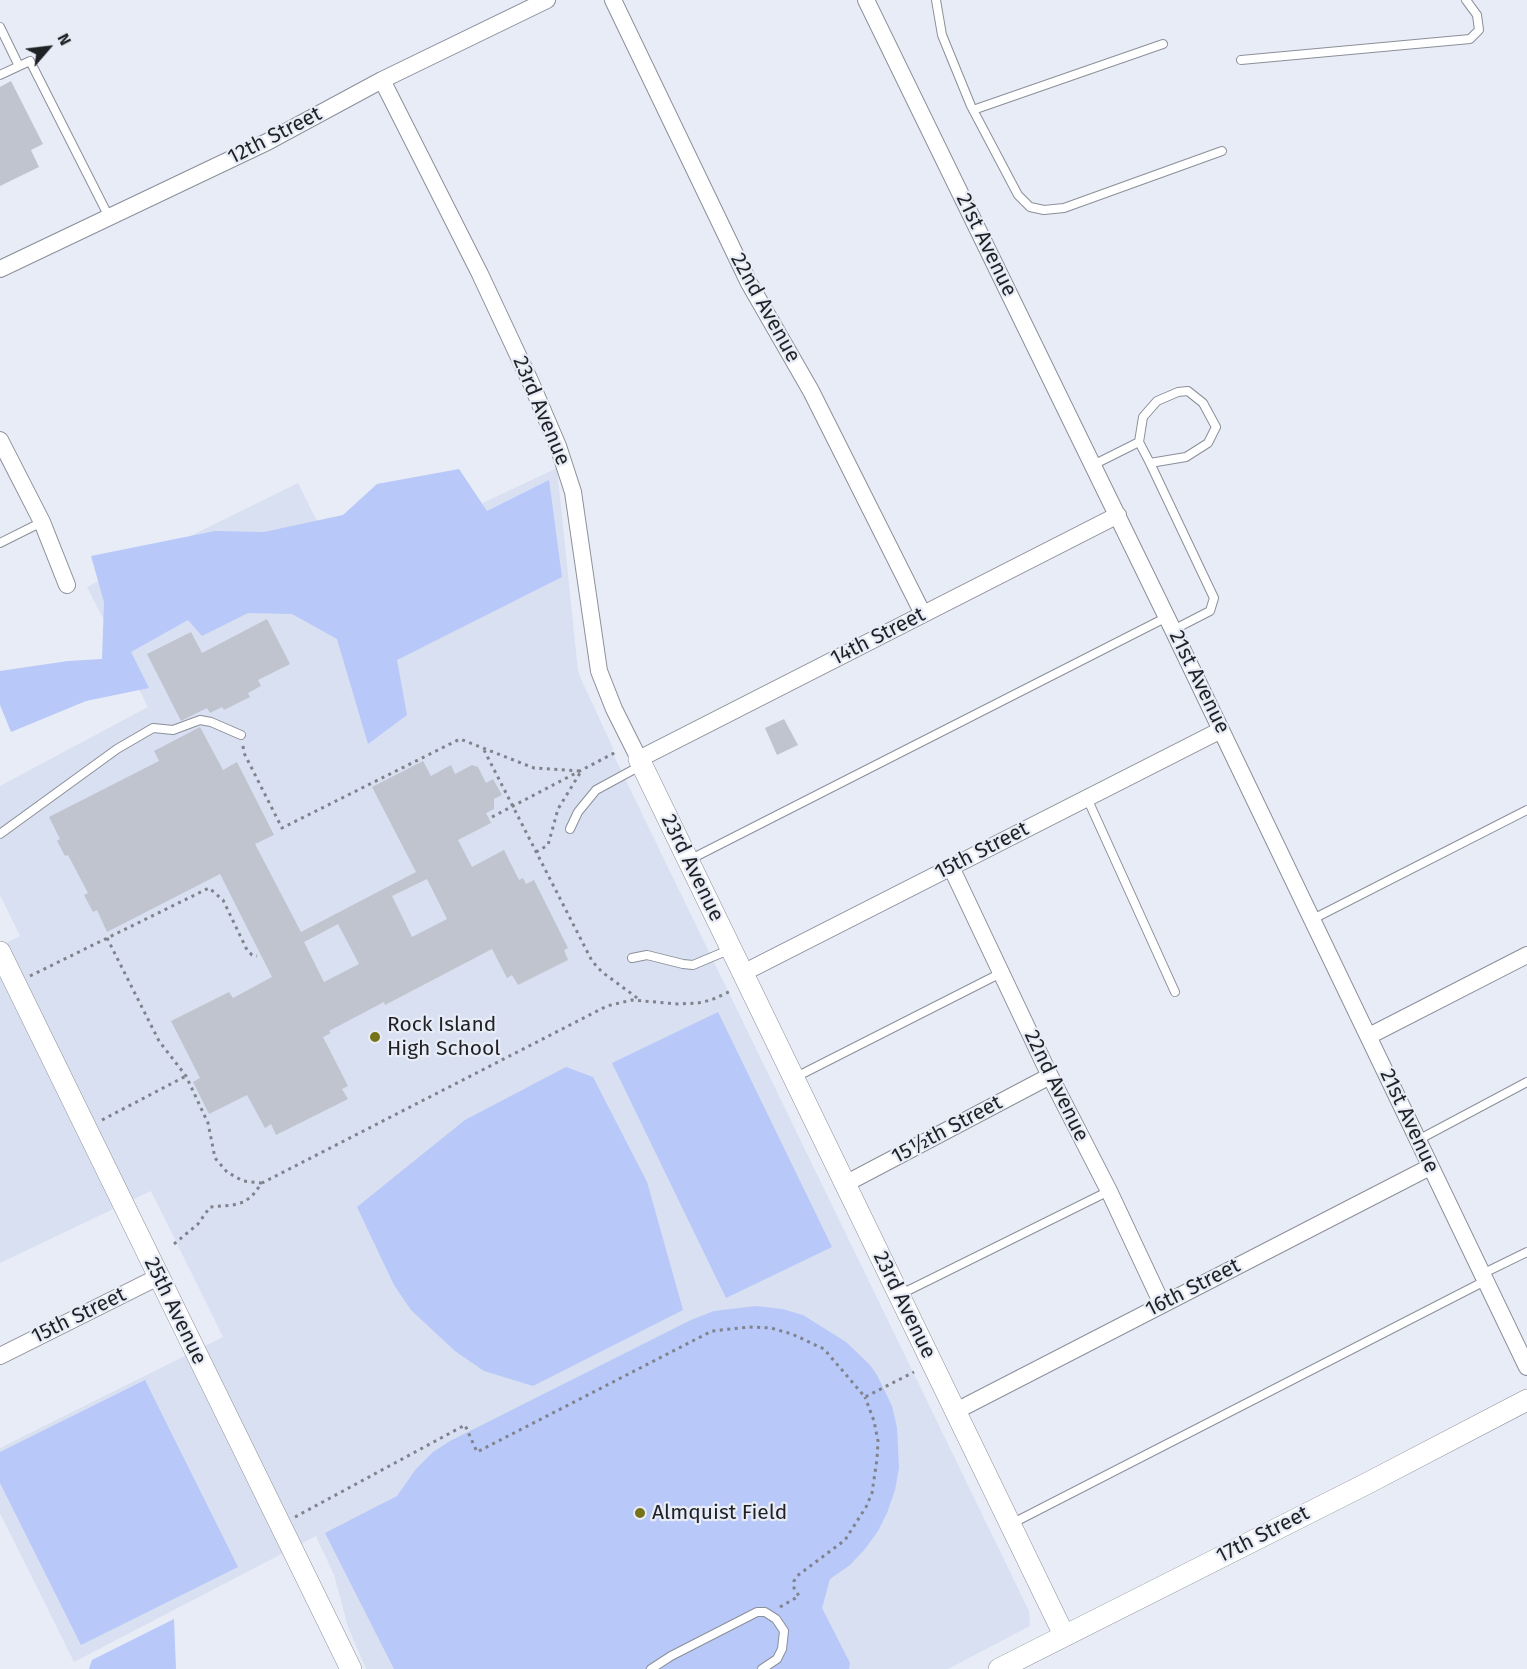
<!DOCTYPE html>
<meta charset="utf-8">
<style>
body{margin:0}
#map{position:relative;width:1527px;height:1669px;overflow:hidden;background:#e8ecf7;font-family:"Fira Sans",sans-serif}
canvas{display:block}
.north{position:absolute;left:18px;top:18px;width:60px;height:60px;-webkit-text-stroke:4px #e8ecf7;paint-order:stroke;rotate:62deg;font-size:16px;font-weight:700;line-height:24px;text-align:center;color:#1f2125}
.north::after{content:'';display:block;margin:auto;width:21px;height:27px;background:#1f2125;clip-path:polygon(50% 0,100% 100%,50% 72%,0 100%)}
</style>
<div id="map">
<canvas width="1527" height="1669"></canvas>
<div class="north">N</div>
</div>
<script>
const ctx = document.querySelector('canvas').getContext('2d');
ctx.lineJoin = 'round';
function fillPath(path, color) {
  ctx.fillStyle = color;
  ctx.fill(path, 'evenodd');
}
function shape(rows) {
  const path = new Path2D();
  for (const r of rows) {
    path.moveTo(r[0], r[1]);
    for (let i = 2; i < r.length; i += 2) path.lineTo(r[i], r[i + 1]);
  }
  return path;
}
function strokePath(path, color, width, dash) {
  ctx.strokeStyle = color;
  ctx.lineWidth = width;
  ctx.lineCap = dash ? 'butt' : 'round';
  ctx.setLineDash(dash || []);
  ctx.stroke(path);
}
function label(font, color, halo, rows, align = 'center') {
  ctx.font = font + ' "Fira Sans",sans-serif';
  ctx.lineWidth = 4.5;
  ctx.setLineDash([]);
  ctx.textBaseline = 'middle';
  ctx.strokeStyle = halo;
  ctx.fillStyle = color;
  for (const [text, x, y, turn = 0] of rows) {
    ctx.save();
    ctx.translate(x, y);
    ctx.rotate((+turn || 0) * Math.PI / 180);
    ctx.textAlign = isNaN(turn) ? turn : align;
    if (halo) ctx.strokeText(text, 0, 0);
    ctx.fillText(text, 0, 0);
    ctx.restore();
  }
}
const built = shape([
 [557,468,578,671,581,679,613,748,612,752,1029,1611,1030,1626,948,1669,366,1669,348,1627,334,1575,316,1536,74,1662,0,1513,0,1448,223,1337,151,1191,0,1263,0,946,20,936,0,895,0,786,148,707,87,587,298,483,341,570]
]);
const green = shape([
 [459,469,487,511,549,480,562,577,397,660,407,715,368,744,337,639,292,614,248,613,202,636,188,620,131,652,149,688,86,701,11,732,0,705,0,671,68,661,102,659,104,602,91,556,215,531,264,532,343,515,377,484],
 [718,1012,832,1247,726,1298,612,1063],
 [566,1067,593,1077,647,1182,683,1310,533,1386,484,1371,455,1351,411,1310,394,1285,357,1207,465,1120],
 [756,1306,782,1309,803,1315,846,1342,870,1365,877,1375,892,1406,897,1428,899,1468,895,1490,887,1513,878,1531,865,1549,850,1565,830,1579,822,1608,850,1663,849,1669,394,1669,325,1533,397,1496,416,1469,433,1452,450,1441,691,1320,714,1311],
 [145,1380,238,1567,81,1645,0,1483,0,1452],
 [174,1619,176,1669,89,1669,92,1660]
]);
const building = shape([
 [11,81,43,144,31,150,39,167,0,186,0,87],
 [267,619,290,664,258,680,261,686,248,693,250,697,224,710,222,707,210,713,207,708,181,721,147,654,191,632,202,653],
 [784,719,798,745,777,755,765,728],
 [200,727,223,770,237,762,274,835,255,844,301,932,416,872,372,787,423,761,431,776,451,765,455,774,472,765,478,767,486,783,493,779,502,795,494,799,494,809,486,813,491,823,458,840,472,867,504,850,519,880,523,878,526,884,534,880,568,948,564,950,568,960,518,985,512,975,507,978,492,949,385,1005,384,1002,329,1031,331,1033,323,1037,348,1086,342,1089,348,1099,276,1135,271,1124,265,1128,247,1095,209,1114,193,1082,200,1078,171,1021,229,992,233,998,272,977,220,874,107,932,97,910,93,912,84,895,88,893,68,855,65,856,57,841,60,839,49,817,159,761,154,751],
 [427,879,447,919,412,937,392,896],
 [338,924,359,964,324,982,304,942]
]);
const path = shape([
 [243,746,244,753,282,828,460,739,534,768,581,771],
 [484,750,592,961,602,972,640,1000],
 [492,817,618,751],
 [536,852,548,845,558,809,580,773],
 [107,938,159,1041,186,1076,208,1123,215,1158,227,1172,243,1181,262,1183],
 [30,976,209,888,223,900,247,950,252,955,257,956],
 [102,1120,186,1076],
 [174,1244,198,1224,210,1207,233,1205,244,1202,252,1196,262,1183,607,1006,632,1000,678,1004,698,1003,711,1000,731,991],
 [295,1517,465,1425,477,1452,712,1331,749,1327,771,1328,792,1334,824,1349,865,1397,914,1372],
 [780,1607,799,1596,794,1588,794,1581,797,1576,845,1540,866,1507,872,1493,877,1459,878,1441,874,1421,865,1397]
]);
const service = shape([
 [936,0,942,35,971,106,1018,195,1030,207,1044,210,1064,208,1222,151],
 [0,27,19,66],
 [1241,60,1470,39,1479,30,1477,15,1466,0],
 [0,75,30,61,109,217],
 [973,110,1163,44],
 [1139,442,1143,417,1157,401,1178,392,1188,391,1203,403,1216,427,1208,443,1186,457,1150,463],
 [1093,465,1139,442,1150,463,1214,598,1210,611,1173,630],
 [0,543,42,522],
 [1087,798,1175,992],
 [570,829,578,812,596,790,642,765],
 [0,834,117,749,153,728,173,730,200,720,211,722,241,735],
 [689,860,1167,617],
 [1313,919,1527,810],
 [632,958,647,955,683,964,693,965,731,949],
 [794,1078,1001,973],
 [1418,1140,1527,1082],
 [1482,1274,1527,1252],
 [899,1295,1109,1191],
 [1011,1524,1485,1281],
 [651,1669,671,1656,757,1612,765,1612,776,1619,784,1631,782,1649,777,1659,762,1669]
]);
const minor = shape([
 [613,0,749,283,811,391,923,614],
 [866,0,1173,630,1527,1367],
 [382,80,480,274,531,383,558,446,573,492,599,671,614,709,639,759,1118,515],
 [0,269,267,142,382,80,547,0],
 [0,440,42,522,67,585],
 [951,867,1050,1076,1109,1191,1162,1304],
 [743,973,1221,730],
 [1369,1036,1527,955],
 [845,1184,1050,1076],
 [0,1356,158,1277],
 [956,1411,1430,1167]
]);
const tertiary = shape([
 [639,759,1064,1635],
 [0,952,351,1669],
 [999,1669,1366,1484,1527,1400]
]);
const markers = [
 [375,1037,6,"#75741a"],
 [640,1513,6,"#75741a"]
];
const streetNames = [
 ["12th Street",275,136,-27],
 ["21st Avenue",986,245,64],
 ["22nd Avenue",765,308,61],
 ["23rd Avenue",541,411,67],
 ["14th Street",878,637,-27],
 ["21st Avenue",1199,682,64],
 ["15th Street",982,851,-27],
 ["23rd Avenue",692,868,64],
 ["22nd Avenue",1056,1086,64],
 ["21st Avenue",1409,1121,65],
 ["15½th Street",947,1130,-28],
 ["16th Street",1193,1288,-27],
 ["23rd Avenue",904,1305,64],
 ["25th Avenue",175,1311,64],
 ["15th Street",79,1316,-26],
 ["17th Street",1263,1535,-27]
];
const poiNames = [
 ["Rock Island",387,1025],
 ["High School",387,1049],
 ["Almquist Field",652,1513]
];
fillPath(built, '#d9e0f2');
fillPath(green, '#b7c8f9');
fillPath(building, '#c0c4cf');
strokePath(service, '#8b8f99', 10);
strokePath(minor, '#8b8f99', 18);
strokePath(tertiary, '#8b8f99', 22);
strokePath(path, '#80838b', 3, [3, 4.5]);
strokePath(service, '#fff', 8);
strokePath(minor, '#fff', 16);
strokePath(tertiary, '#fff', 21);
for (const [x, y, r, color] of markers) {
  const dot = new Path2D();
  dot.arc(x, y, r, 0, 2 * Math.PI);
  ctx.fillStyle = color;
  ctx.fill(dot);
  strokePath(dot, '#e8ecf7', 2);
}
label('21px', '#1f2125', '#e8ecf7', streetNames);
label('21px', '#1f2125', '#e8ecf7', poiNames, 'left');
</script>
